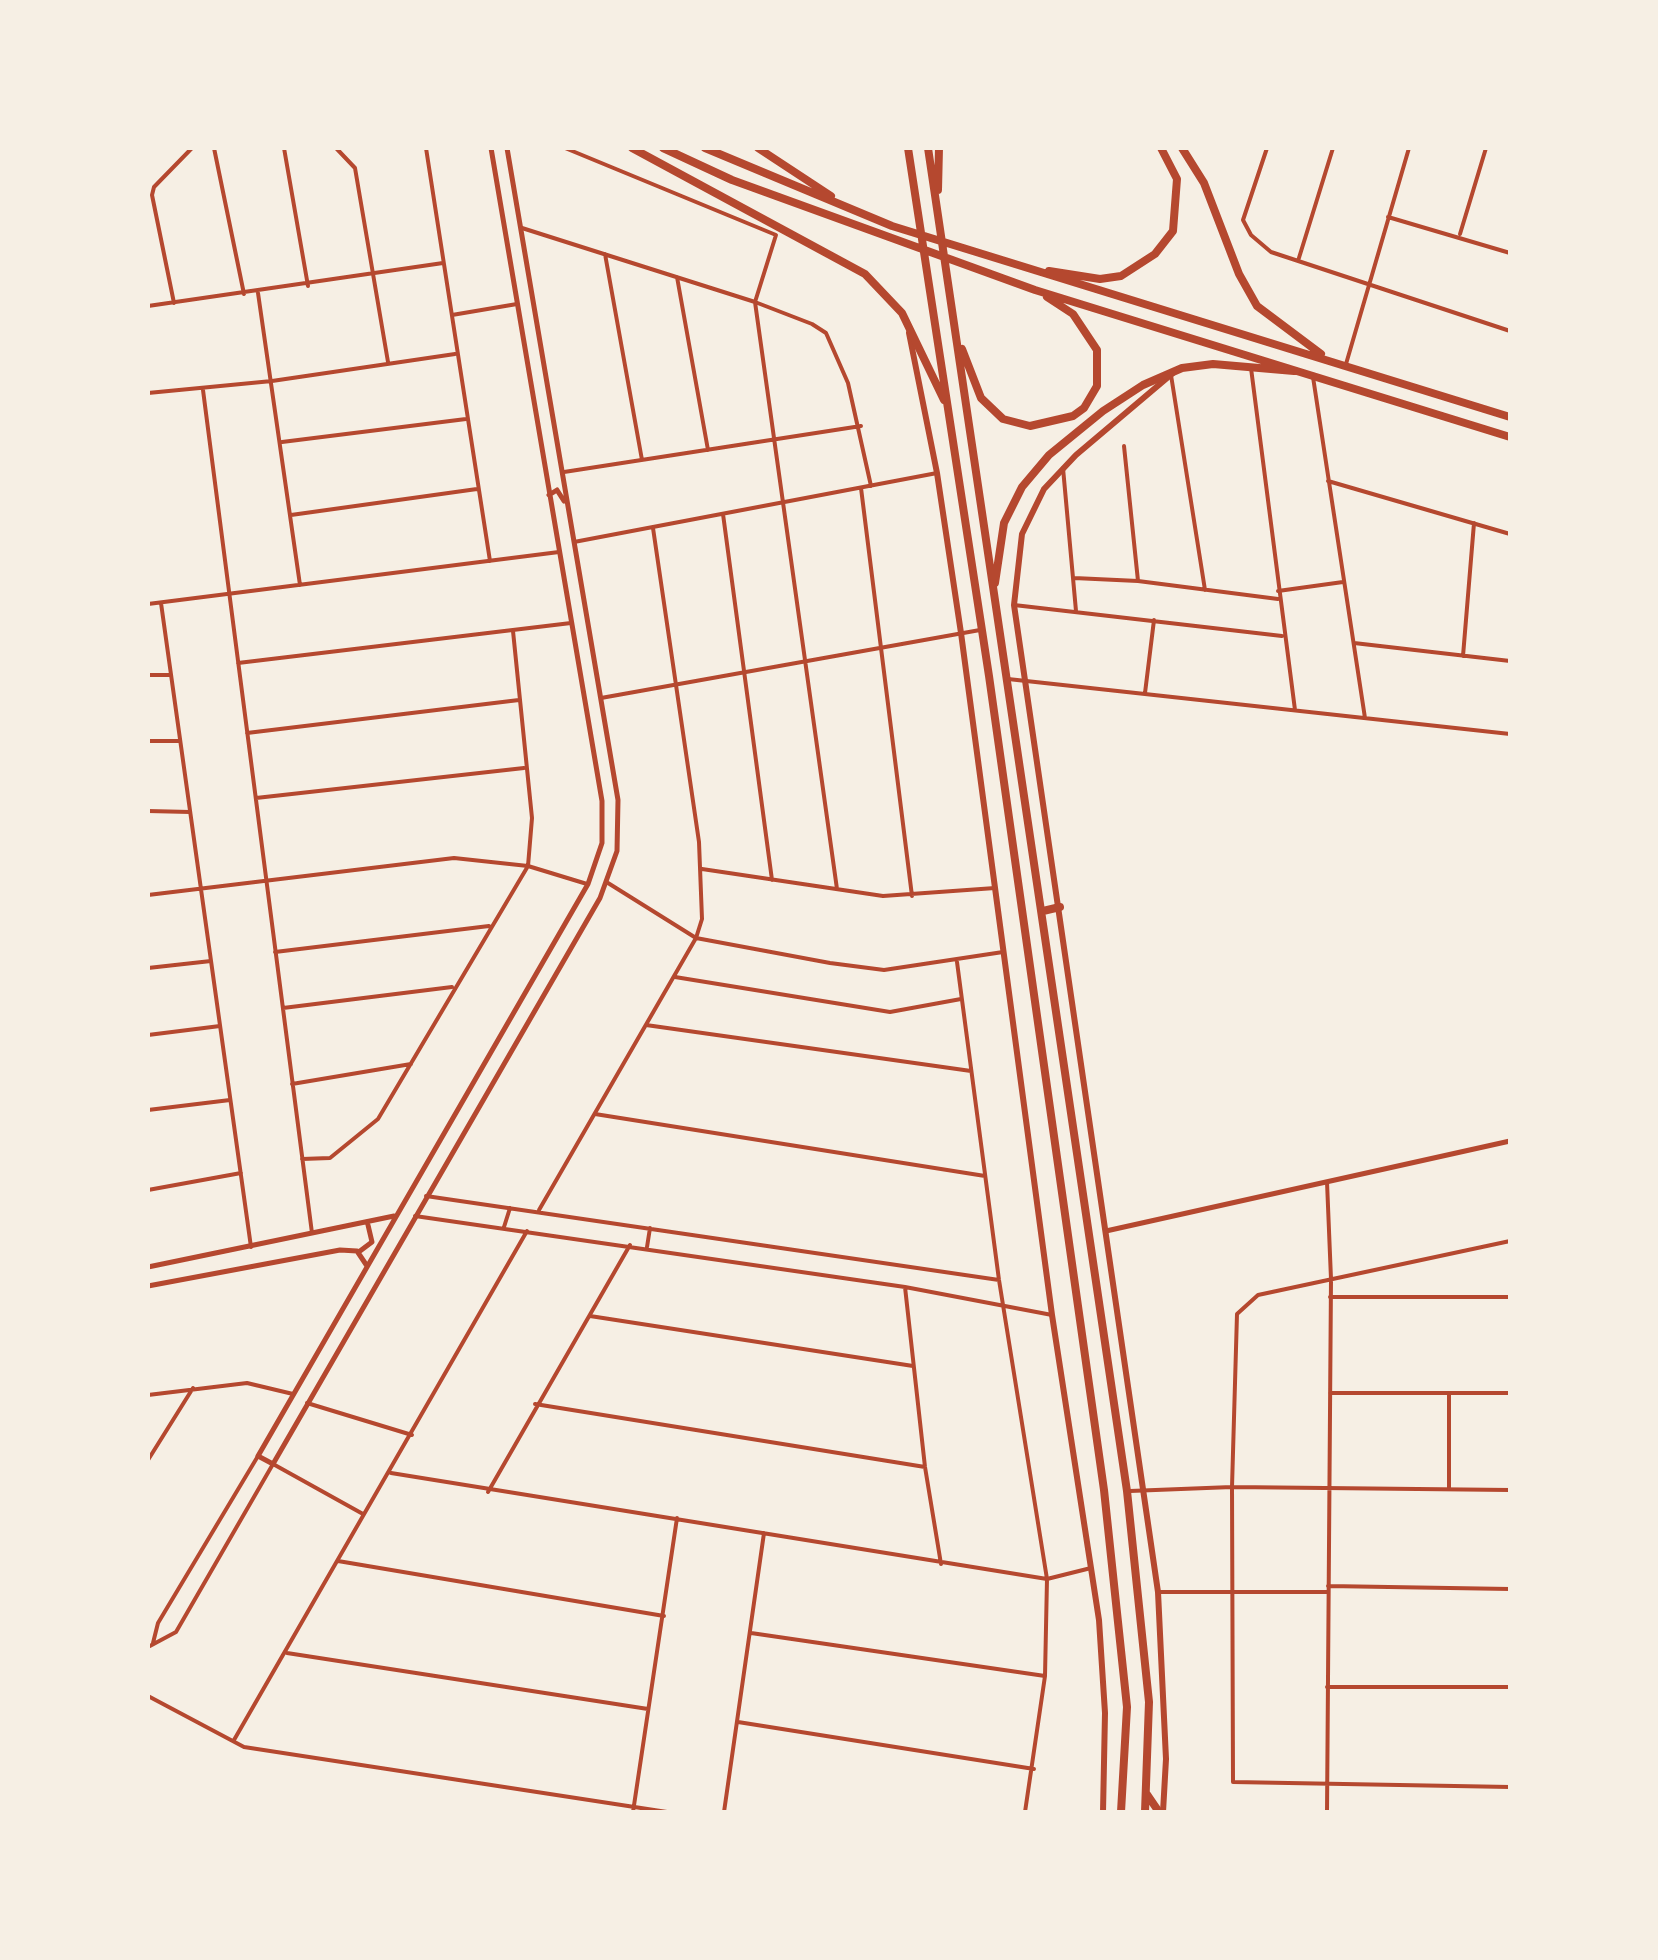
<!DOCTYPE html>
<style>
body{margin:0}
#map{position:relative;width:1658px;height:1960px;overflow:hidden;background:#f6efe4;font-family:Inter,sans-serif}
canvas{display:block}
.frame{position:absolute;inset:0;border:150px solid #f6efe4;pointer-events:none}
</style>
<div id="map">
<canvas width="1658" height="1960"></canvas>
<div class="frame"></div>
</div>
<script>
const ctx = document.querySelector('canvas').getContext('2d');
ctx.lineJoin = 'round';
function shape(rows) {
  const path = new Path2D();
  for (const r of rows) {
    path.moveTo(r[0], r[1]);
    for (let i = 2; i < r.length; i += 2) path.lineTo(r[i], r[i + 1]);
  }
  return path;
}
function strokePath(path, color, width, dash) {
  ctx.strokeStyle = color;
  ctx.lineWidth = width;
  ctx.lineCap = dash ? 'butt' : 'round';
  ctx.setLineDash(dash || []);
  ctx.stroke(path);
}
const minor = shape([
 [214,148,244,294],
 [284,148,308,286],
 [336,148,355,168,388,362],
 [426,148,490,561],
 [565,148,776,235,755,302,837,889],
 [1267,148,1243,220,1251,235,1271,252,1510,331],
 [1388,217,1510,253],
 [522,228,755,302,812,324,826,333,848,383,871,486],
 [1460,234,1486,148],
 [605,254,642,460],
 [1298,261,1333,148],
 [677,277,708,450],
 [258,293,300,585],
 [174,303,152,195,154,187,192,148],
 [148,306,443,263],
 [452,315,517,304],
 [1346,364,1409,148],
 [1251,368,1295,710],
 [1171,375,1205,590],
 [1313,377,1365,718],
 [203,390,312,1233],
 [148,393,272,381,455,354],
 [282,442,466,419],
 [1124,446,1138,581],
 [1063,468,1076,611],
 [564,472,861,426],
 [1328,481,1510,534],
 [861,488,912,896],
 [723,514,772,880],
 [291,515,477,489],
 [574,542,937,473],
 [1074,578,1138,581,1278,599],
 [1278,591,1343,582],
 [161,603,251,1247],
 [148,604,559,552],
 [1014,605,1282,636],
 [1354,643,1510,661],
 [1463,656,1474,523],
 [238,663,571,623],
 [148,675,171,675],
 [1008,679,1510,734],
 [1145,693,1154,620],
 [601,698,980,630],
 [247,733,519,700],
 [148,741,180,741],
 [256,798,524,768],
 [148,811,190,812],
 [702,869,883,896,995,888],
 [608,883,696,938,830,963,884,970,1003,952],
 [148,895,454,858,528,866,587,884],
 [275,952,489,926],
 [957,962,999,1280,1047,1579,1045,1676,1025,1812],
 [148,968,211,961],
 [675,977,890,1012,961,999],
 [283,1008,452,987],
 [646,1025,971,1071],
 [148,1035,220,1026],
 [292,1084,411,1064],
 [148,1110,230,1100],
 [595,1114,985,1176],
 [302,1159,330,1158,378,1119,528,866,532,818,513,631],
 [1327,1182,1331,1279,1327,1812],
 [148,1190,241,1173],
 [426,1196,999,1280],
 [539,1210,696,938,702,919,699,842,653,528],
 [415,1216,905,1287,1052,1315],
 [504,1227,510,1208],
 [1510,1241,1258,1295,1237,1314,1232,1487,1233,1782,1510,1787],
 [647,1247,650,1228],
 [905,1287,925,1467,941,1564],
 [1330,1297,1510,1297],
 [590,1316,913,1366],
 [1330,1393,1510,1393],
 [1449,1393,1449,1488],
 [148,1395,247,1383,293,1394],
 [307,1403,412,1435],
 [535,1404,925,1467],
 [148,1460,193,1388],
 [391,1473,1047,1579,1091,1568],
 [1130,1491,1232,1487,1510,1490],
 [488,1492,630,1245],
 [338,1561,664,1616],
 [1328,1586,1510,1589],
 [1158,1592,1328,1592],
 [751,1633,1045,1676],
 [153,1643,158,1623,258,1456],
 [148,1647,176,1632,273,1464,363,1514],
 [287,1653,648,1709],
 [1327,1687,1510,1687],
 [148,1696,244,1747,667,1812],
 [738,1722,1034,1769],
 [234,1740,527,1231],
 [633,1812,677,1518],
 [724,1812,764,1533]
]);
const tertiary = shape([
 [491,148,602,801,602,843,588,884,258,1456,273,1464,600,898,617,851,618,800,507,148],
 [549,495,557,490,564,501],
 [1106,1231,1510,1141],
 [360,1251,372,1242,368,1225],
 [148,1267,394,1216],
 [148,1286,340,1250,357,1251,367,1266]
]);
const secondary = shape([
 [909,333,937,473,961,633,1052,1315,1099,1620,1105,1713,1103,1812],
 [1163,1812,1166,1759,1158,1592,1014,605,1022,534,1044,489,1076,455,1173,373]
]);
const trunk = shape([
 [632,148,865,274,902,313,944,400],
 [663,148,732,180,1035,290,1510,437],
 [705,148,892,226,1510,417],
 [758,148,831,196],
 [908,148,989,676,1104,1490,1127,1707,1121,1812],
 [928,148,1127,1491,1149,1702,1145,1812],
 [1182,148,1204,183,1239,274,1257,306,1321,354],
 [938,190,939,148],
 [1049,271,1100,279,1121,276,1155,254,1173,231,1177,179,1161,148],
 [962,349,981,398,1003,419,1030,426,1073,416,1084,408,1097,386,1097,350,1073,314,1047,297],
 [995,583,1004,523,1022,487,1049,455,1103,411,1143,385,1182,368,1213,364,1294,371],
 [1043,911,1060,907],
 [1146,1793,1159,1812]
]);
strokePath(minor, '#b5482f', 4);
strokePath(tertiary, '#b5482f', 5);
strokePath(secondary, '#b5482f', 6);
strokePath(trunk, '#b5482f', 8);
</script>
